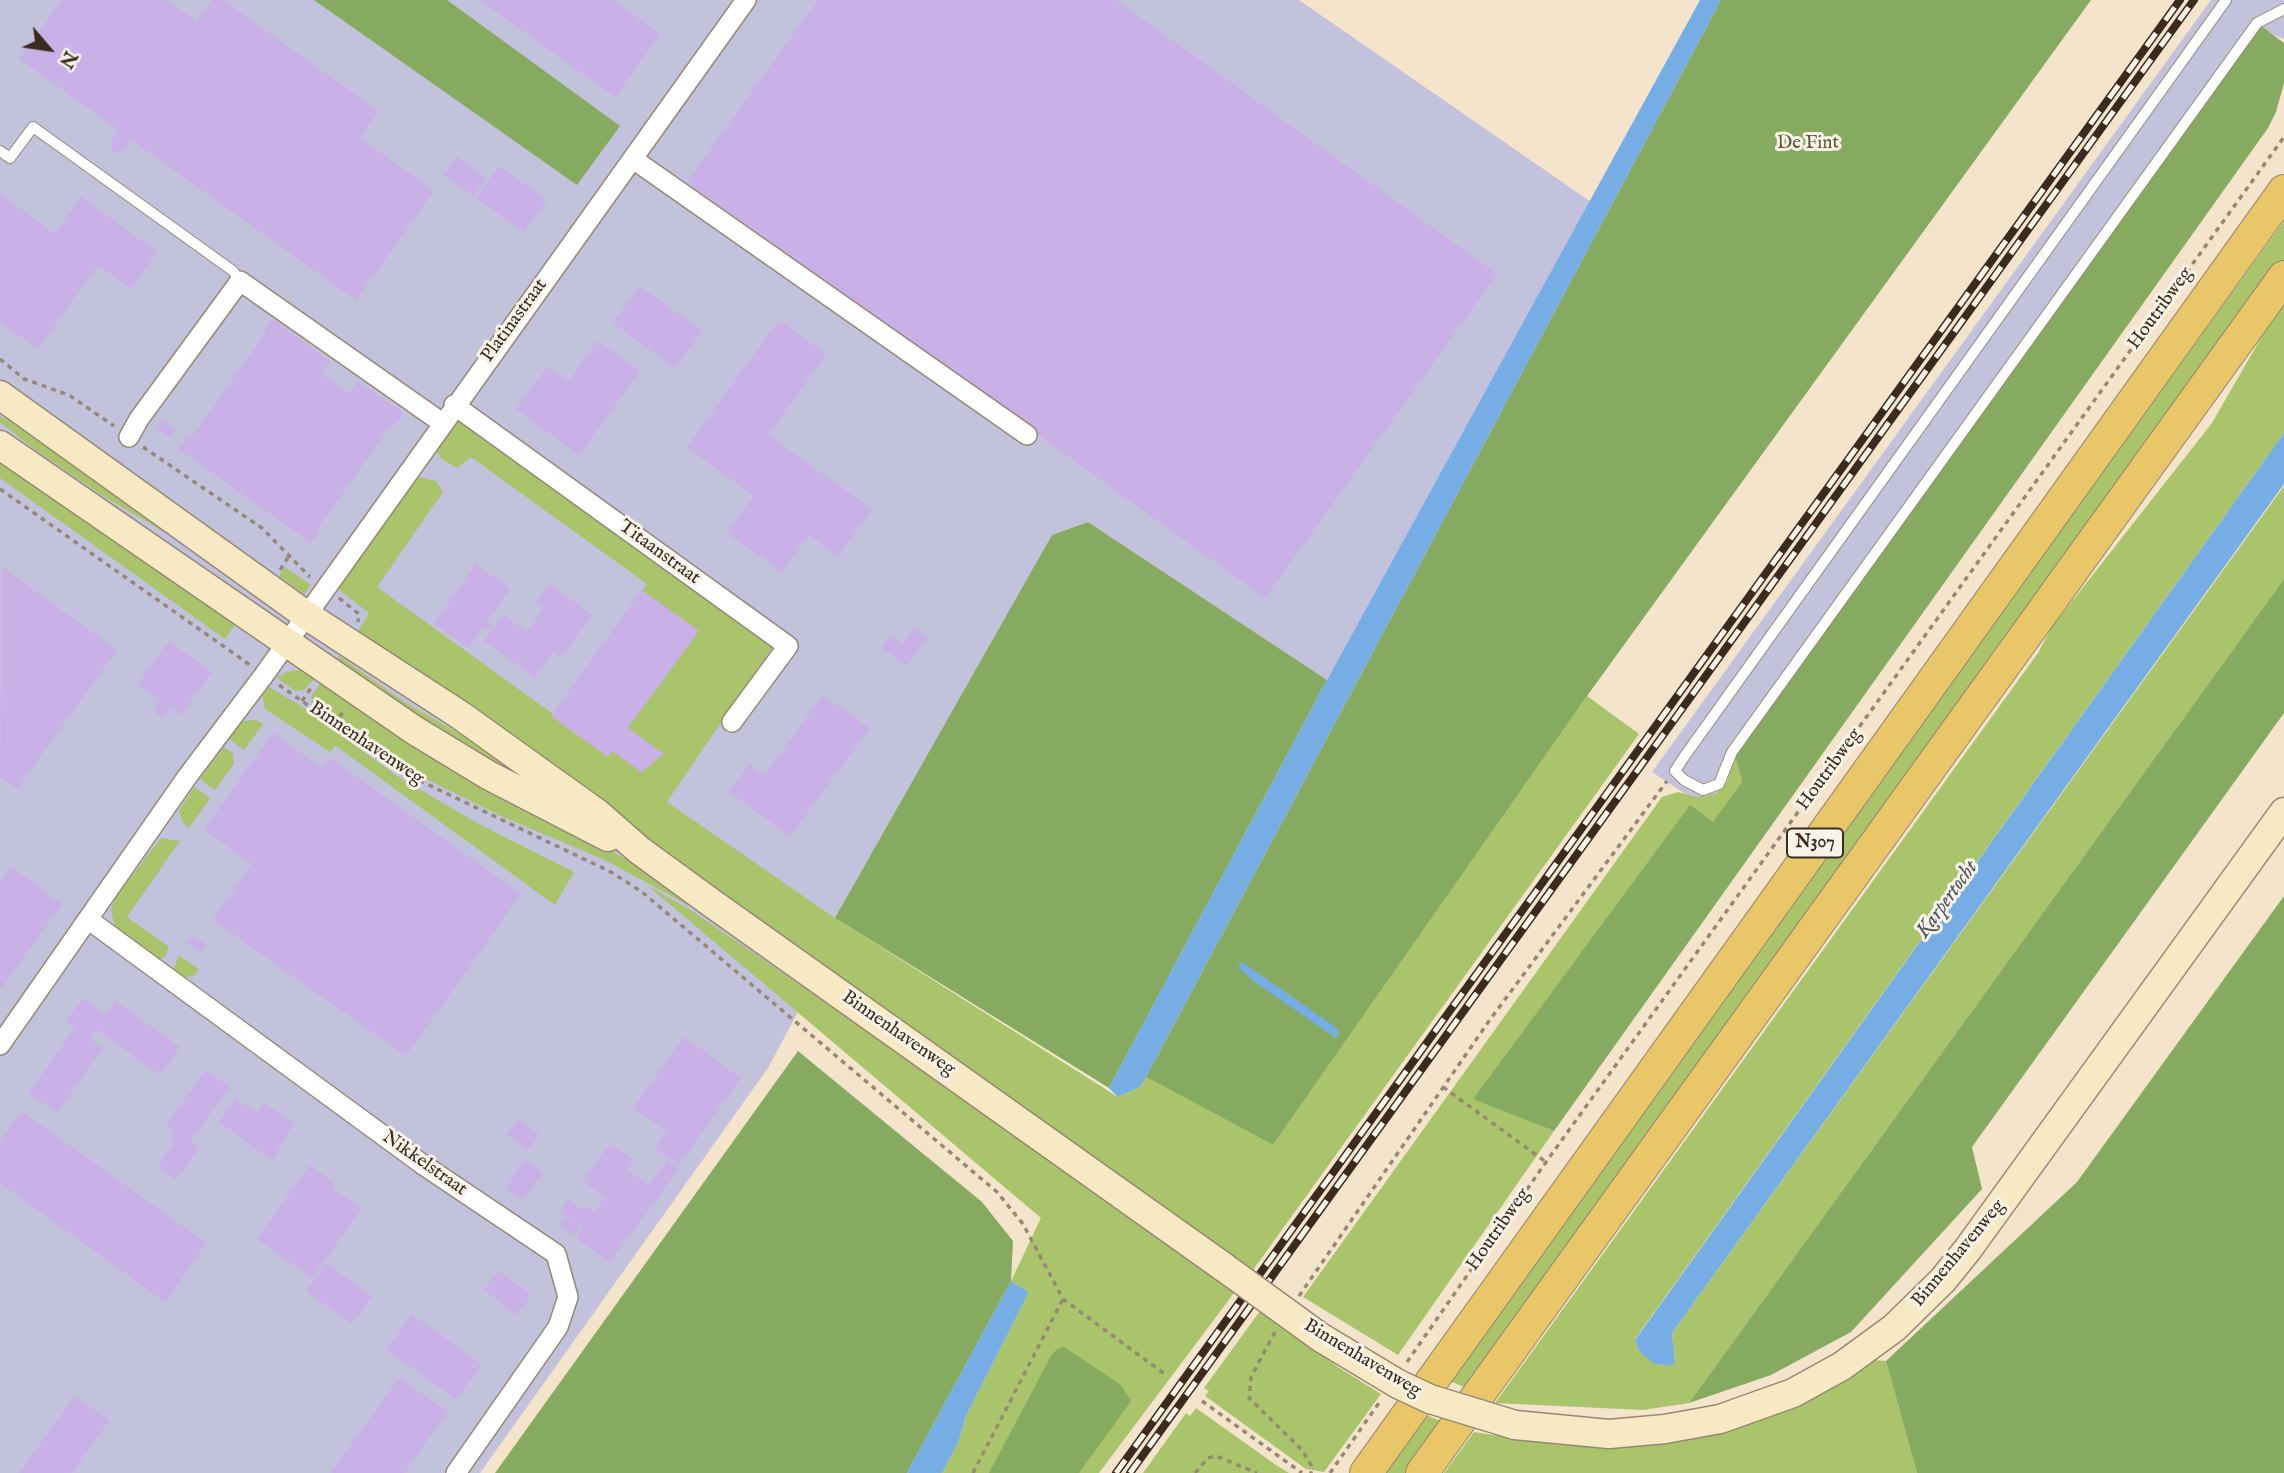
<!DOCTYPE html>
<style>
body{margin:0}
#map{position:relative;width:2284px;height:1473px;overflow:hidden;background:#f3e4cb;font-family:"IM FELL English",serif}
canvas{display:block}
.north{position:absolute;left:14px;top:14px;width:70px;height:70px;-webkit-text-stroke:5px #f7f3e8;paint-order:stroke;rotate:119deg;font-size:19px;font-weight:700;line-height:28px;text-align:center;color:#3b2a1e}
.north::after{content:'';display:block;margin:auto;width:24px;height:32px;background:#3b2a1e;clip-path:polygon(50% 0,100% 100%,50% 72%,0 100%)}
</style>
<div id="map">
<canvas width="2284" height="1473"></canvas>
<div class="north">N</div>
</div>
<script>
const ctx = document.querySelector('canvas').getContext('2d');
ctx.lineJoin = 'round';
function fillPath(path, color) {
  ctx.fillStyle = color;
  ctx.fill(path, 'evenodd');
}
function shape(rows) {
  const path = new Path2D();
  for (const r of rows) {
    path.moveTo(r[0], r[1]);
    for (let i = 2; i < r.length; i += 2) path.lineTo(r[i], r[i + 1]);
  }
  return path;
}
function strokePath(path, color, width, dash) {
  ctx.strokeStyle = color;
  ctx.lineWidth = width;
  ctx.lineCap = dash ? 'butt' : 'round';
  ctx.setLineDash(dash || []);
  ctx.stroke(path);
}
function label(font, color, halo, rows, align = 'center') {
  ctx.font = font + ' "IM FELL English",serif';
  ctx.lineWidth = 6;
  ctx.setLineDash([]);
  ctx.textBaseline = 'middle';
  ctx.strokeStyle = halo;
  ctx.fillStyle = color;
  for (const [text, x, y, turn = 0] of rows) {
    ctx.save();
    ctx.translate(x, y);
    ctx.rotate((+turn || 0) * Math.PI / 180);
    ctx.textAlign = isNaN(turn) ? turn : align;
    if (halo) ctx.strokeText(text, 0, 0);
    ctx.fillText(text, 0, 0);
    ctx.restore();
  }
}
const industrial = shape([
 [0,0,1299,0,1591,202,1327,680,1088,522,1052,535,768,1068,480,1473,0,1473],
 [2211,0,2284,0,2284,39,2260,29,1707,808,1652,772]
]);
const green = shape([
 [2284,221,2284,262,1469,1389,1447,1380],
 [2284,298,2284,433,1635,1339,1639,1351,1675,1363,1672,1333,2284,486,2284,579,1689,1403,1643,1410,1495,1403,2038,653,2051,628,2212,423],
 [0,416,51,444,189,547,100,494,33,448,0,422],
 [459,418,774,645,667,802,835,918,1118,1097,1140,1087,1146,1077,1273,1145,1587,696,1639,734,1253,1270,1234,1256,1232,1259,502,736,354,638,369,613,338,589,418,477,436,481,443,492,377,587,553,714,647,584,471,457,457,468,442,459,436,451],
 [0,452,238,620,225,639,0,478],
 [285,567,311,585,304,594,279,576],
 [339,656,403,701,536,778,591,822,332,666],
 [293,670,300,670,315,678,304,690,295,691,276,677],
 [321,682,382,724,633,863,717,921,605,860,501,816,416,774,312,702,311,697],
 [267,686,300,705,400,778,481,825,574,872,555,905,336,746,330,752,265,709,262,694],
 [256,720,263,724,244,750,229,739,242,721],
 [224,747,233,753,234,764,215,790,200,779],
 [1735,754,1742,782,1713,823,1690,806,1474,1098,1554,1131,1398,1355,1303,1297,1662,797,1678,792,1696,797,1716,794,1728,780],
 [194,787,210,798,189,828,183,823,179,811],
 [161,838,180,841,127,917,169,947,165,957,158,959,115,928,111,910,115,898],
 [647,885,692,911,1063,1165,1218,1277,1217,1280,1234,1293,1099,1473,942,1473,958,1443,966,1416,1029,1292,1011,1281,1041,1218],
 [179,956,199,969,194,976,183,978,177,974,174,968],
 [1260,1311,1338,1367,1381,1394,1324,1472,1306,1469,1205,1396,1209,1391,1204,1388],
 [1873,1360,1886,1361,1917,1473,1444,1473,1474,1432,1561,1445,1607,1444],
 [1196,1408,1276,1465,1289,1473,1143,1473,1186,1413,1190,1416],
 [1422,1413,1445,1423,1407,1473,1379,1473]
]);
const forest = shape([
 [314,0,447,0,620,126,577,185],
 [1721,0,2091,0,1587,696,1273,1145,1146,1077],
 [2260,25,2284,43,2284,83,2276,112,2268,128,1554,1131,1473,1099,1690,805,1713,822,1742,782,1735,754],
 [1088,522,1327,680,1109,1088,835,918,1052,535],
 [2284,579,2284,713,1972,1147,1982,1189,1851,1332,1771,1375,1689,1403],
 [2284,896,2284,1473,1917,1473,1886,1361,2077,1182],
 [798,1051,982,1202,1013,1241,1011,1281,907,1473,495,1473],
 [1064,1347,1121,1385,1131,1401,1079,1473,989,1473,1051,1356,1057,1349]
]);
const water = shape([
 [1700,0,1721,0,1146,1077,1140,1087,1118,1097,1109,1088,1327,680],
 [2284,433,2284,484,1672,1333,1675,1363,1667,1366,1653,1363,1639,1351,1635,1340],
 [1242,962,1337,1028,1339,1033,1336,1038,1256,983,1238,967],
 [1011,1281,1029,1292,966,1416,958,1443,942,1473,907,1473]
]);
const building = shape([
 [62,0,167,0,196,21,212,0,223,0,378,111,360,138,434,191,356,300,132,140,122,152,113,152,110,143,119,130,19,59],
 [480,0,613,0,660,34,615,97],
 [818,0,1116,0,1497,274,1265,598,687,182],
 [457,157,486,178,474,196,444,175],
 [499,166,547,200,524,232,476,198],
 [0,194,55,234,81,197,157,252,131,289,98,265,38,349,0,322],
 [640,286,702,331,675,368,613,323],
 [272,319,330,361,321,374,349,394,358,381,404,413,394,426,392,424,318,528,320,530,311,543,179,449,188,436,191,438,265,334,263,332],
 [779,320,826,354,768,435,872,509,838,556,809,535,782,572,727,533,754,496,687,447],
 [597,341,640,371,579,455,516,409,547,367,568,382],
 [162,420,175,429,170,437,156,427],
 [476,564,510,589,487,622,494,627,503,614,527,632,544,608,536,603,549,584,592,615,561,658,553,652,535,677,484,641,490,631,483,626,468,648,434,624],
 [2,567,117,650,17,789,0,777],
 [642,590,699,631,628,728,664,754,641,772,612,751,608,757,551,716],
 [914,628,927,637,907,666,882,648,891,636,903,644],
 [169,641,212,672,181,715,171,707,163,718,153,710,160,700,138,684],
 [823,695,870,728,790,836,729,792,749,764,765,775],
 [273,733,322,768,330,758,521,894,406,1056,213,920,252,864,204,830],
 [11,867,62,904,0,990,0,882],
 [193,936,207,945,201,953,187,943],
 [83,998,106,1015,115,1001,180,1047,160,1075,96,1029,89,1038,103,1048,57,1113,29,1093,75,1028,66,1022],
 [684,1037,741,1078,679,1165,655,1148,667,1132,633,1108],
 [206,1070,230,1087,190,1142,199,1148,176,1180,158,1167,173,1145,172,1134,174,1130,166,1125],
 [236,1099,257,1113,264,1103,294,1124,272,1160,219,1122],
 [21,1111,206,1243,165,1302,0,1183,0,1141],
 [519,1119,539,1134,528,1150,507,1135],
 [610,1144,634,1160,627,1170,649,1186,668,1160,679,1169,610,1262,576,1238,582,1229,559,1212,568,1199,582,1209,587,1207,595,1212,605,1197,583,1181],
 [526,1160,543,1173,523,1200,506,1188],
 [310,1165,333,1182,334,1189,361,1209,312,1278,257,1239],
 [565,1218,579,1228,573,1236,559,1226],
 [326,1263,372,1296,352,1324,306,1291],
 [498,1271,531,1295,517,1315,484,1290],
 [412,1314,482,1365,456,1399,387,1350],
 [399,1378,448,1412,404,1473,331,1473],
 [75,1396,109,1421,71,1473,19,1473]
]);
const path = shape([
 [0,359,24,379,69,395,114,426],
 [143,447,262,528,310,577],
 [0,489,250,665],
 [280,570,289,556],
 [339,598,359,614,358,622],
 [279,685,406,774,611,872,642,892,997,1192,1023,1224,1063,1299,1166,1375],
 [302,701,313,685],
 [334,725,345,709],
 [1443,1087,1546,1162],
 [1299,1296,1489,1021,1667,781],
 [1275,1332,1251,1377,1249,1398,1302,1450,1311,1465,1311,1473],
 [1407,1362,1546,1162,2284,137],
 [1202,1401,1302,1473],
 [973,1473,1063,1299],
 [1195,1473,1208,1458,1216,1456,1257,1473],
 [1330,1473,1381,1400]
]);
const service = shape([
 [2226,0,1684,757,1675,771,1684,780,1703,790,1719,784,1732,752,2257,23,2284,9],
 [0,151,10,158,33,127,233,271,240,281]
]);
const minor = shape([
 [633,159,1027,435],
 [454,405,788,646,732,722],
 [129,437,139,419,240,281,441,422],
 [89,920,422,1164,556,1254,568,1297,558,1327,456,1473],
 [0,1045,187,777,264,675,746,0]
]);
const secondary = shape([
 [0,395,306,615,460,715,598,814,639,850,713,904,1225,1268],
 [0,445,414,730,488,775,608,837],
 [1515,1425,1609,1434,1665,1429,1720,1419,1793,1393,1842,1366,1894,1328,1943,1280,1968,1249,2284,812]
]);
const primary = shape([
 [1366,1473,2284,191],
 [1422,1473,2284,277]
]);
const rail = shape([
 [1116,1473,2180,0],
 [1130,1473,2194,0]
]);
const secondaryBridge = shape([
 [1225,1268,1320,1337,1398,1384,1430,1399,1515,1425]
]);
const shields = [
 [1815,843,56]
];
const shieldNames = [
 ["N307",1815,843]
];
const parkNames = [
 ["De Fint",1808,144]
];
const streetNames = [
 ["Houtribweg",2161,309,-54],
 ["Platinastraat",515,321,-54],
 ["Titaanstraat",659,553,36],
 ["Binnenhavenweg",366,744,34],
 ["Houtribweg",1830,770,-54],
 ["Binnenhavenweg",898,1034,35],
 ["Nikkelstraat",424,1164,35],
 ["Houtribweg",1499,1230,-55],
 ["Binnenhavenweg",1959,1254,-50],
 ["Binnenhavenweg",1362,1359,31]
];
const waterNames = [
 ["Karpertocht",1948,900,-54]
];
fillPath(industrial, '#c2c2dc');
fillPath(green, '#a9c46b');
fillPath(forest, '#86aa5f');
fillPath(water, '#77ade5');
fillPath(building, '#c9b0e7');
strokePath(service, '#978774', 12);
strokePath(minor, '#978774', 22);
strokePath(secondary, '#978774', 31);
strokePath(primary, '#978774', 34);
strokePath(path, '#978774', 3.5, [5, 5]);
strokePath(service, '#fff', 10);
strokePath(minor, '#fff', 19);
strokePath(secondary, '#f6e9c3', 28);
strokePath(primary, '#e9c769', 32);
strokePath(rail, '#3b2a1e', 8);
strokePath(rail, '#f7f3e8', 5, [16]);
strokePath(secondaryBridge, '#978774', 31, []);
strokePath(secondaryBridge, '#f6e9c3', 28);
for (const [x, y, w] of shields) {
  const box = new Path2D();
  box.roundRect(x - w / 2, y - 14.5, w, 29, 5);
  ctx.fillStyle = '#f7f3e8';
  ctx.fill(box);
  strokePath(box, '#3b2a1e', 2);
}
label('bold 18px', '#3b2a1e', null, shieldNames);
label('19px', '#5c5835', '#f7f3e8', parkNames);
label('19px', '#3b2a1e', '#f7f3e8', streetNames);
label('italic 21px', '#4d515a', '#f7f3e8', waterNames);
</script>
